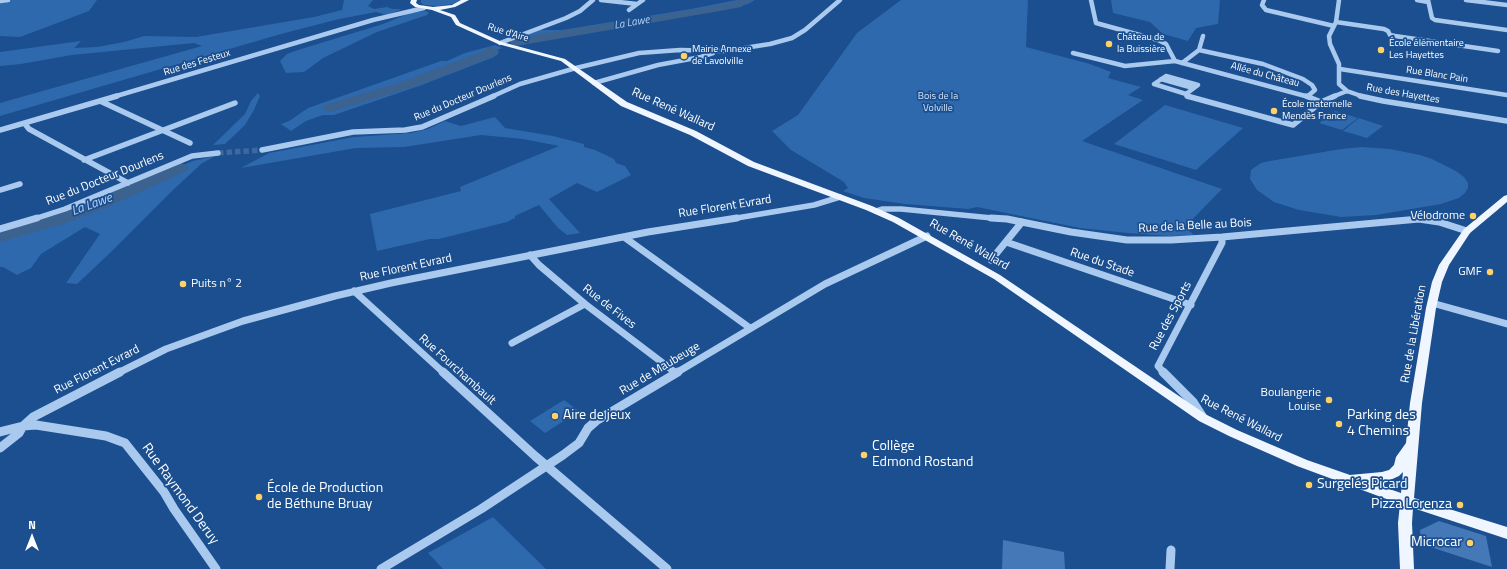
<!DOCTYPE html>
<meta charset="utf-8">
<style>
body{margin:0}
#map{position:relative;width:1507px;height:569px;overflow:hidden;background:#1b4f8f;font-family:"Titillium Web",sans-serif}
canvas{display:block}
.north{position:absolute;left:12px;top:517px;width:40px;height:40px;-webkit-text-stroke:3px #1b4f8f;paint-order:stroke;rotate:0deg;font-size:11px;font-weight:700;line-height:16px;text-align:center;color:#fff}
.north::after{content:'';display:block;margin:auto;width:14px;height:18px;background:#fff;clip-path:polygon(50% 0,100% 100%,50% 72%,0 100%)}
</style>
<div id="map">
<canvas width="1507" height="569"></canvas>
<div class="north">N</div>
</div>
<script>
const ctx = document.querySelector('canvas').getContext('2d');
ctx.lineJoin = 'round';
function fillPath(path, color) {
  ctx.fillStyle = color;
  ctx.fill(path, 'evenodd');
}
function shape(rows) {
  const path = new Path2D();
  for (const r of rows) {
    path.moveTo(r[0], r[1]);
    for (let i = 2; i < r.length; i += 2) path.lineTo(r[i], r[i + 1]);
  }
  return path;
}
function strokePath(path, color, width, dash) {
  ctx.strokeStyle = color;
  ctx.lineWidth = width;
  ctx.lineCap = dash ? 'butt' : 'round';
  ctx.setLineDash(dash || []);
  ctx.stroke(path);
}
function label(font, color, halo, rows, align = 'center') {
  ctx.font = font + ' "Titillium Web",sans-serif';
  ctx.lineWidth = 3.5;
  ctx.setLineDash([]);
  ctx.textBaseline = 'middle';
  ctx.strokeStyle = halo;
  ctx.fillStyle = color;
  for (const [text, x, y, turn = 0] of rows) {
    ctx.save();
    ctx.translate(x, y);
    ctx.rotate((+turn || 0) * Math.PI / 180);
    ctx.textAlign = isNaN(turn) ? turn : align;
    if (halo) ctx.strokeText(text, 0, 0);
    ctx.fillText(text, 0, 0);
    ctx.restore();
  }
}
const green = shape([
 [0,0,97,0,89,11,20,37,0,36],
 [344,0,373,0,368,6,374,9,387,7,392,9,402,9,387,15,376,12,339,19,281,34,0,116,0,103,202,46,194,43,72,55,21,64,0,66,0,52,81,41,74,48,97,47,124,42,144,36,196,37,314,17,342,10],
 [421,0,461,0,453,4,438,6,425,5,421,3],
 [737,0,755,0,748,4,739,6,538,41,522,45,512,42,512,40,540,30,562,30,691,9],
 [901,0,1028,0,1026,47,1090,64,1111,72,1108,78,1141,87,1128,95,1143,100,1082,141,1222,189,1185,227,1194,235,1169,236,1128,233,1080,228,977,207,968,209,905,204,864,198,843,191,848,188,844,182,791,150,772,131,798,115,857,33],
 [1111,0,1220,0,1218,24,1196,28,1188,41,1163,34,1150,22,1113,13],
 [426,11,429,13,427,15,377,32,323,58,304,72,286,73,280,61,287,54,298,50,383,24,410,13],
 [495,45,502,48,492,52,496,54,494,57,419,86,334,115,323,115,306,121,291,131,281,124,289,121,308,108,441,61,447,61,465,53],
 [258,93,260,96,254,110,245,125,225,144,213,145,245,114,251,101],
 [1165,105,1243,128,1196,170,1114,144],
 [1335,111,1358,118,1342,130,1319,123],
 [495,117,505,128,553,136,584,144,584,147,595,150,614,159,616,163,625,166,631,175,597,192,577,183,549,199,580,233,567,235,558,228,539,205,515,216,515,218,507,222,439,239,430,239,377,251,370,214,461,191,460,187,559,146,523,139,481,135,404,147,356,148,241,168,269,153,354,137,411,133,428,129,445,121,461,126],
 [1359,118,1383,126,1367,138,1343,131],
 [1362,147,1390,149,1420,155,1432,159,1456,171,1464,177,1468,183,1468,188,1465,193,1459,198,1441,204,1376,215,1341,217,1299,210,1274,202,1257,190,1250,179,1251,170,1261,163,1270,161,1341,149],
 [215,156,201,164,172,191,110,253,77,284,66,283,100,234,85,227,41,254,31,268,17,275,3,267,0,267,0,235,65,213,193,161],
 [564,400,579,411,545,433,530,421],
 [493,517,546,569,443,569,428,553]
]);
const river = shape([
 [739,0,752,0,741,7,720,11,516,46,512,45,510,42,512,39,516,38,720,5,739,0],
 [490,47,497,49,499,52,497,55,414,87,330,112,325,111,323,108,325,105,404,81,484,51,486,48,490,47],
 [181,163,186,165,189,168,186,171,108,207,63,224,0,242,0,231,51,216,96,199,181,163]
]);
const building = shape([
 [1439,521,1486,536,1492,567,1421,544,1420,530],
 [1003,540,1064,552,1065,569,1002,569]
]);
const minorTunnel = shape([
 [218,153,262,150]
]);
const minorFar3 = shape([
 [601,0,637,4],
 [1091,0,1096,23,1158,40,1166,44,1175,61,1309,97],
 [1264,0,1262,5,1266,10,1334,26],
 [1339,0,1336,22,1329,36,1330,44,1339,64,1339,84,1347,91,1364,97],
 [1417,0,1428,2],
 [1428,0,1432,18,1435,20,1507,30],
 [1466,0,1507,5],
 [0,1,8,0],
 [629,10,643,0],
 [1336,22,1384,29,1388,31,1390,35,1395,36,1498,51],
 [500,43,566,18,580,11,593,0],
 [1199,50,1263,64,1303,79,1312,85,1315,90,1308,96],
 [1073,53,1125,66,1175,61],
 [1182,63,1199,50,1203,36],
 [1340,69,1507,95],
 [1166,76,1198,85,1186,94,1154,84,1166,76],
 [1161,79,1193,88],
 [594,83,658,65,701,57,713,53],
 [1186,94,1188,97],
 [113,97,373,20,424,8],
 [491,97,520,84,576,68,639,53,680,50,725,51,770,44,792,38,805,30,840,0],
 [1332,97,1347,91]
]);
const minorFar2 = shape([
 [1187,96,1293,125,1321,102],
 [1306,96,1321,102,1335,96],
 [1360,96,1383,101,1507,121],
 [100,101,190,143],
 [25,124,29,129,128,183],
 [0,130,117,96],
 [262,150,353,132,405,130,422,127,494,96],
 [84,160,235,103],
 [0,190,20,184],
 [876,211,882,209,901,209,1002,219],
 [34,219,65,209,192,156,218,153],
 [731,219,814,205,840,197]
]);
const minorFar1 = shape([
 [991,218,1007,219,1071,232,1127,240,1171,240,1222,237,1419,219,1439,222,1467,231],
 [0,229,37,218],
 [624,237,750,328],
 [1006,242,1191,305],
 [530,255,539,265,585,304,676,373],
 [991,260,1022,222],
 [354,291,444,373],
 [1432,303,1507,324],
 [512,343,585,304],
 [118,373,166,349,243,321,335,296,391,283,648,232,737,218],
 [676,373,825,284,927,236],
 [1164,373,1158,366,1222,243,1222,237]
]);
const minor = shape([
 [443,372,535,456,667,569],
 [1163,372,1193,402,1202,416],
 [23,426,36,425,106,436,125,443,164,492,174,509,216,569],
 [0,432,23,426,33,417,120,372],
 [0,448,19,433,23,426],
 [381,569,481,509,563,455,579,443,588,428,596,421,678,372],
 [1170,569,1171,550]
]);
const major = shape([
 [411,0,417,0,416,3,419,5,433,7,452,5,461,0,469,0,455,7,440,10,455,15,460,23,502,42,565,59,627,102,696,131,754,162,872,206,899,218,1000,275,1207,415,1237,430,1307,460,1350,475,1382,472,1389,470,1394,465,1396,457,1406,443,1410,403,1426,308,1432,282,1439,265,1464,229,1504,196,1507,195,1507,202,1470,233,1449,265,1442,282,1436,308,1422,403,1414,498,1507,527,1507,539,1413,508,1412,523,1414,569,1400,569,1398,523,1400,504,1297,466,1229,436,1199,421,994,279,893,222,866,210,748,166,690,135,621,106,561,61,498,44,456,25,451,17,432,10,415,7,410,3,411,0],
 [1403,472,1401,493,1372,483,1388,481,1399,476,1403,472]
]);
const markers = [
 [1109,44,4,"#ffd166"],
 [1381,50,4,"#ffd166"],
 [684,56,4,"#ffd166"],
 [1274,111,4,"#ffd166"],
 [1473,216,4,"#ffd166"],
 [1490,272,4,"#ffd166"],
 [183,284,4,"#ffd166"],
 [1329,400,4,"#ffd166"],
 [555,416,4,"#ffd166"],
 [1339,424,4,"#ffd166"],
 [864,455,4,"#ffd166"],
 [1309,485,4,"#ffd166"],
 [259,497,4,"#ffd166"],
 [1460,505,4,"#ffd166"],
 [1470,543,4,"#ffd166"]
];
const farStreetnames = [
 ["Rue d'Aire",508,33,17],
 ["Rue des Festeux",197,63,-17],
 ["Allée du Château",1265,75,15],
 ["Rue Blanc Pain",1437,75,9],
 ["Rue des Hayettes",1403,94,10],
 ["Rue du Docteur Dourlens",463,98,-23]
];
const farPoinames = [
 ["Château de",1117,38],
 ["la Buissière",1117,50],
 ["École élémentaire",1389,44],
 ["Les Hayettes",1389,56],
 ["Mairie Annexe",692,50],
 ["de Lavolville",692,62],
 ["École maternelle",1282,105],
 ["Mendès France",1282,117]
];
const farParknames = [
 ["Bois de la",938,97],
 ["Volville",938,109]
];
const farWaternames = [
 ["La Lawe",632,23,-10]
];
const streetNames = [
 ["Rue René Wallard",673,110,24],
 ["Rue du Docteur Dourlens",105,179,-22],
 ["Rue Florent Evrard",725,207,-9],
 ["Rue de la Belle au Bois",1195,226,-3],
 ["Rue René Wallard",969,245,30],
 ["Rue du Stade",1102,263,19],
 ["Rue Florent Evrard",406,268,-12],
 ["Rue de Fives",609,307,38],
 ["Rue des Sports",1171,316,-62],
 ["Rue de la Libération",1414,334,-80],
 ["Rue de Maubeuge",660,369,-31],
 ["Rue Florent Evrard",97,370,-27],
 ["Rue Fourchambault",457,370,42],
 ["Rue René Wallard",1241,419,27]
];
const poiNames = [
 ["Vélodrome",1465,216],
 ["GMF",1482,272],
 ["Puits n° 2",191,284,"left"],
 ["Boulangerie",1321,393],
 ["Louise",1321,407]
];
const waterNames = [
 ["La Lawe",92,205,-20]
];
const nearPoinames = [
 ["Aire de jeux",563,416],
 ["Parking des",1347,416],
 ["4 Chemins",1347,432],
 ["Collège",872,447],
 ["Edmond Rostand",872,463],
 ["Surgelés Picard",1317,485],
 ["École de Production",267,489],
 ["de Béthune Bruay",267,505],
 ["Pizza Lorenza",1452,505,"right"],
 ["Microcar",1462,543,"right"]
];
const nearStreetnames = [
 ["Rue Raymond Deruy",180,494,54]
];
fillPath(green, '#2e69ad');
fillPath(river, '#3c6290');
fillPath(building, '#4478b7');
strokePath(minorTunnel, '#3d69a0', 5.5, [5.5, 3]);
strokePath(minorFar3, '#a9c9ee', 4.5);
strokePath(minorFar2, '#a9c9ee', 5.5);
strokePath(minorFar1, '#a9c9ee', 7);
strokePath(minor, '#a9c9ee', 9);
fillPath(major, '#f0f6ff');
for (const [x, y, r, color] of markers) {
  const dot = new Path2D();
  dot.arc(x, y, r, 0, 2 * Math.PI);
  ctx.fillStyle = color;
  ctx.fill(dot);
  strokePath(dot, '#1b4f8f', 1.5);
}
label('10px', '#fff', '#1b4f8f', farStreetnames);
label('10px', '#fff', '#1b4f8f', farPoinames, 'left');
label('10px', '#cfe3fa', '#1b4f8f', farParknames);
label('italic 11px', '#b5d3f5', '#1b4f8f', farWaternames);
label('12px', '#fff', '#1b4f8f', streetNames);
label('12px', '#fff', '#1b4f8f', poiNames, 'right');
label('italic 13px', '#b5d3f5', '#1b4f8f', waterNames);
label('14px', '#fff', '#1b4f8f', nearPoinames, 'left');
label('14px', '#fff', '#1b4f8f', nearStreetnames);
</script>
